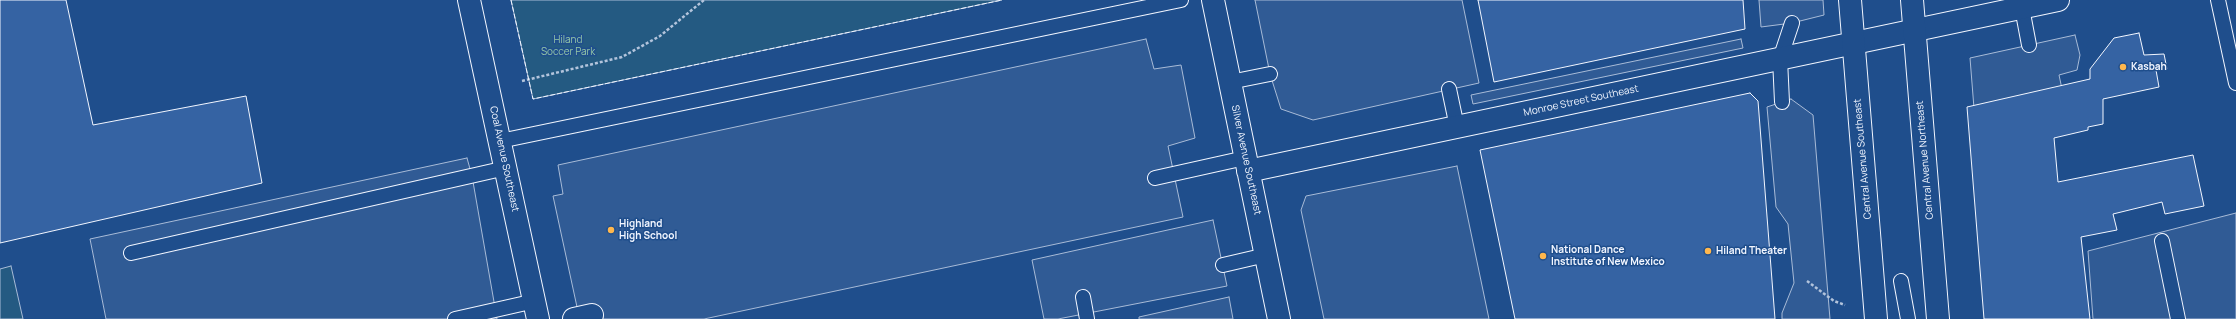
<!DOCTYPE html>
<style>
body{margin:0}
canvas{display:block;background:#1f4e8c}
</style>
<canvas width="2236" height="319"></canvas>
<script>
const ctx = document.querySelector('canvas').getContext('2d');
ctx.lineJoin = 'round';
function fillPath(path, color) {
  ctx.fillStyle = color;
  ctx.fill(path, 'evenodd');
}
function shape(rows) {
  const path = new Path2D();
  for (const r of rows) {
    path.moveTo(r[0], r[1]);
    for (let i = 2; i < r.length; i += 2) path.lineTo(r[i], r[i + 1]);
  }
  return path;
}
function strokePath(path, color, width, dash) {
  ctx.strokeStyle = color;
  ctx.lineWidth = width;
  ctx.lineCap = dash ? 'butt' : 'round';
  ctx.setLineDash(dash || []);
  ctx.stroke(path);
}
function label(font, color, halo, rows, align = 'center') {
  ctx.font = font + ' Manrope,sans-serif';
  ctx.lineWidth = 3;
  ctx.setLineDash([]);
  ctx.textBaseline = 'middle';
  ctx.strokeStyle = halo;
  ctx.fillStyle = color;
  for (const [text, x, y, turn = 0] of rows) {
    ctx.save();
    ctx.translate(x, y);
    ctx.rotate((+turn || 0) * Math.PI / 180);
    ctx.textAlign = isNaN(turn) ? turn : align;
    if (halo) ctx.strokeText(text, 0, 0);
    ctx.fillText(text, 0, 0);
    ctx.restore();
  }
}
const green = shape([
 [511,0,1002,0,533,99,511,0],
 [11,266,23,319,0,319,0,269,11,266]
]);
const parking = shape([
 [1255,0,1462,0,1479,83,1313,120,1281,109,1270,74,1255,0],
 [1759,0,1823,0,1824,15,1792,23,1761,27,1759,0],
 [2075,35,2080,55,2077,70,2059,75,2065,103,1975,121,1970,58,2075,35],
 [1146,39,1154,69,1181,65,1195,138,1168,146,1183,217,704,319,593,319,577,307,553,196,563,194,558,165,1146,39],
 [1741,39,1743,48,1473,104,1471,95,1741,39],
 [1791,99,1813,115,1830,319,1782,319,1782,313,1794,283,1788,224,1776,207,1767,107,1791,99],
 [467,158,472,176,497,319,106,319,90,239,467,158],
 [1457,166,1489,319,1324,319,1301,210,1306,196,1457,166],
 [2236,213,2236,319,2093,319,2088,251,2236,213],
 [1213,220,1227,286,1058,319,1044,319,1032,260,1213,220],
 [1229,297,1233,319,1139,319,1139,317,1229,297]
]);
const building = shape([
 [0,0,66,0,93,125,246,96,262,183,0,243,0,0],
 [1478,0,1743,0,1745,29,1494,82,1478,0],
 [2139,33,2144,55,2164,54,2167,69,2156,70,2159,87,2103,99,2103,124,2088,127,2088,130,2054,138,2058,182,2193,155,2204,206,2165,214,2162,202,2113,214,2117,230,2081,237,2090,319,1984,319,1967,107,2090,79,2090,69,2114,38,2139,33],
 [1750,93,1758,101,1775,319,1515,319,1480,150,1750,93]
]);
const path = shape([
 [522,81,622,57,660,36,704,0],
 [1807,281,1834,301,1845,305]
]);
const service = shape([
 [2218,0,2236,83],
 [2022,8,2029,45],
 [1230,82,1270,74],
 [1449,89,1457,127],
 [1782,102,1780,59,1792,23],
 [500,141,1181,0],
 [1155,178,1245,158],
 [2162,241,2178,319],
 [131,253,506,168],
 [1223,265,1266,255],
 [1901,281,1908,319],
 [1083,297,1087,319],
 [455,319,535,301]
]);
const minor = shape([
 [469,0,538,319],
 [1213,0,1279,319],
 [1248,171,2058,0],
 [574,319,592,315]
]);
const primary = shape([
 [1850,0,1876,319],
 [1912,0,1938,319]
]);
const fence = shape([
 [511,0,533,99,1002,0]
]);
const markers = [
 [2123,67,4,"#ffb74d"],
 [611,230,4,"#ffb74d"],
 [1708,251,4,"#ffb74d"],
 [1543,256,4,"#ffb74d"]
];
const parkNames = [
 ["Hiland",568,40],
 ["Soccer Park",568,52]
];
const poiNames = [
 ["Kasbah",2131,67],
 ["Highland",619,224],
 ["High School",619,236],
 ["National Dance",1551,250],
 ["Institute of New Mexico",1551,262],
 ["Hiland Theater",1716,251]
];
const streetNames = [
 ["Monroe Street Southeast",1581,101,-12],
 ["Coal Avenue Southeast",504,159,78],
 ["Central Avenue Southeast",1863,159,-95],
 ["Silver Avenue Southeast",1246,160,78],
 ["Central Avenue Northeast",1925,160,-95]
];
fillPath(green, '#245a82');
strokePath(green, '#a8bbd7', 1);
fillPath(parking, '#305b95');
strokePath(parking, '#a8bbd7', 1);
fillPath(building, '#3563a3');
strokePath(building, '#f2f6ff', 1);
strokePath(service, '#f2f6ff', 16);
strokePath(minor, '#f2f6ff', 24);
strokePath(primary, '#f2f6ff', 24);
strokePath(path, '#b3c4dc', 2.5, [3, 2]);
strokePath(service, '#1f4e8c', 14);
strokePath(minor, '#1f4e8c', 22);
strokePath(primary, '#1f4e8c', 22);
strokePath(fence, '#f2f6ff', 1, [5, 2]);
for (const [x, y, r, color] of markers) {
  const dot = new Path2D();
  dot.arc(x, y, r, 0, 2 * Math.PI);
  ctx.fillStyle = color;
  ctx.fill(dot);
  strokePath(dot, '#1f4e8c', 1.5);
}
label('10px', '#97c8a6', '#1f4e8c', parkNames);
label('bold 10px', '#f2f6ff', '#1f4e8c', poiNames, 'left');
label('10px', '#f2f6ff', '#1f4e8c', streetNames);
</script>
